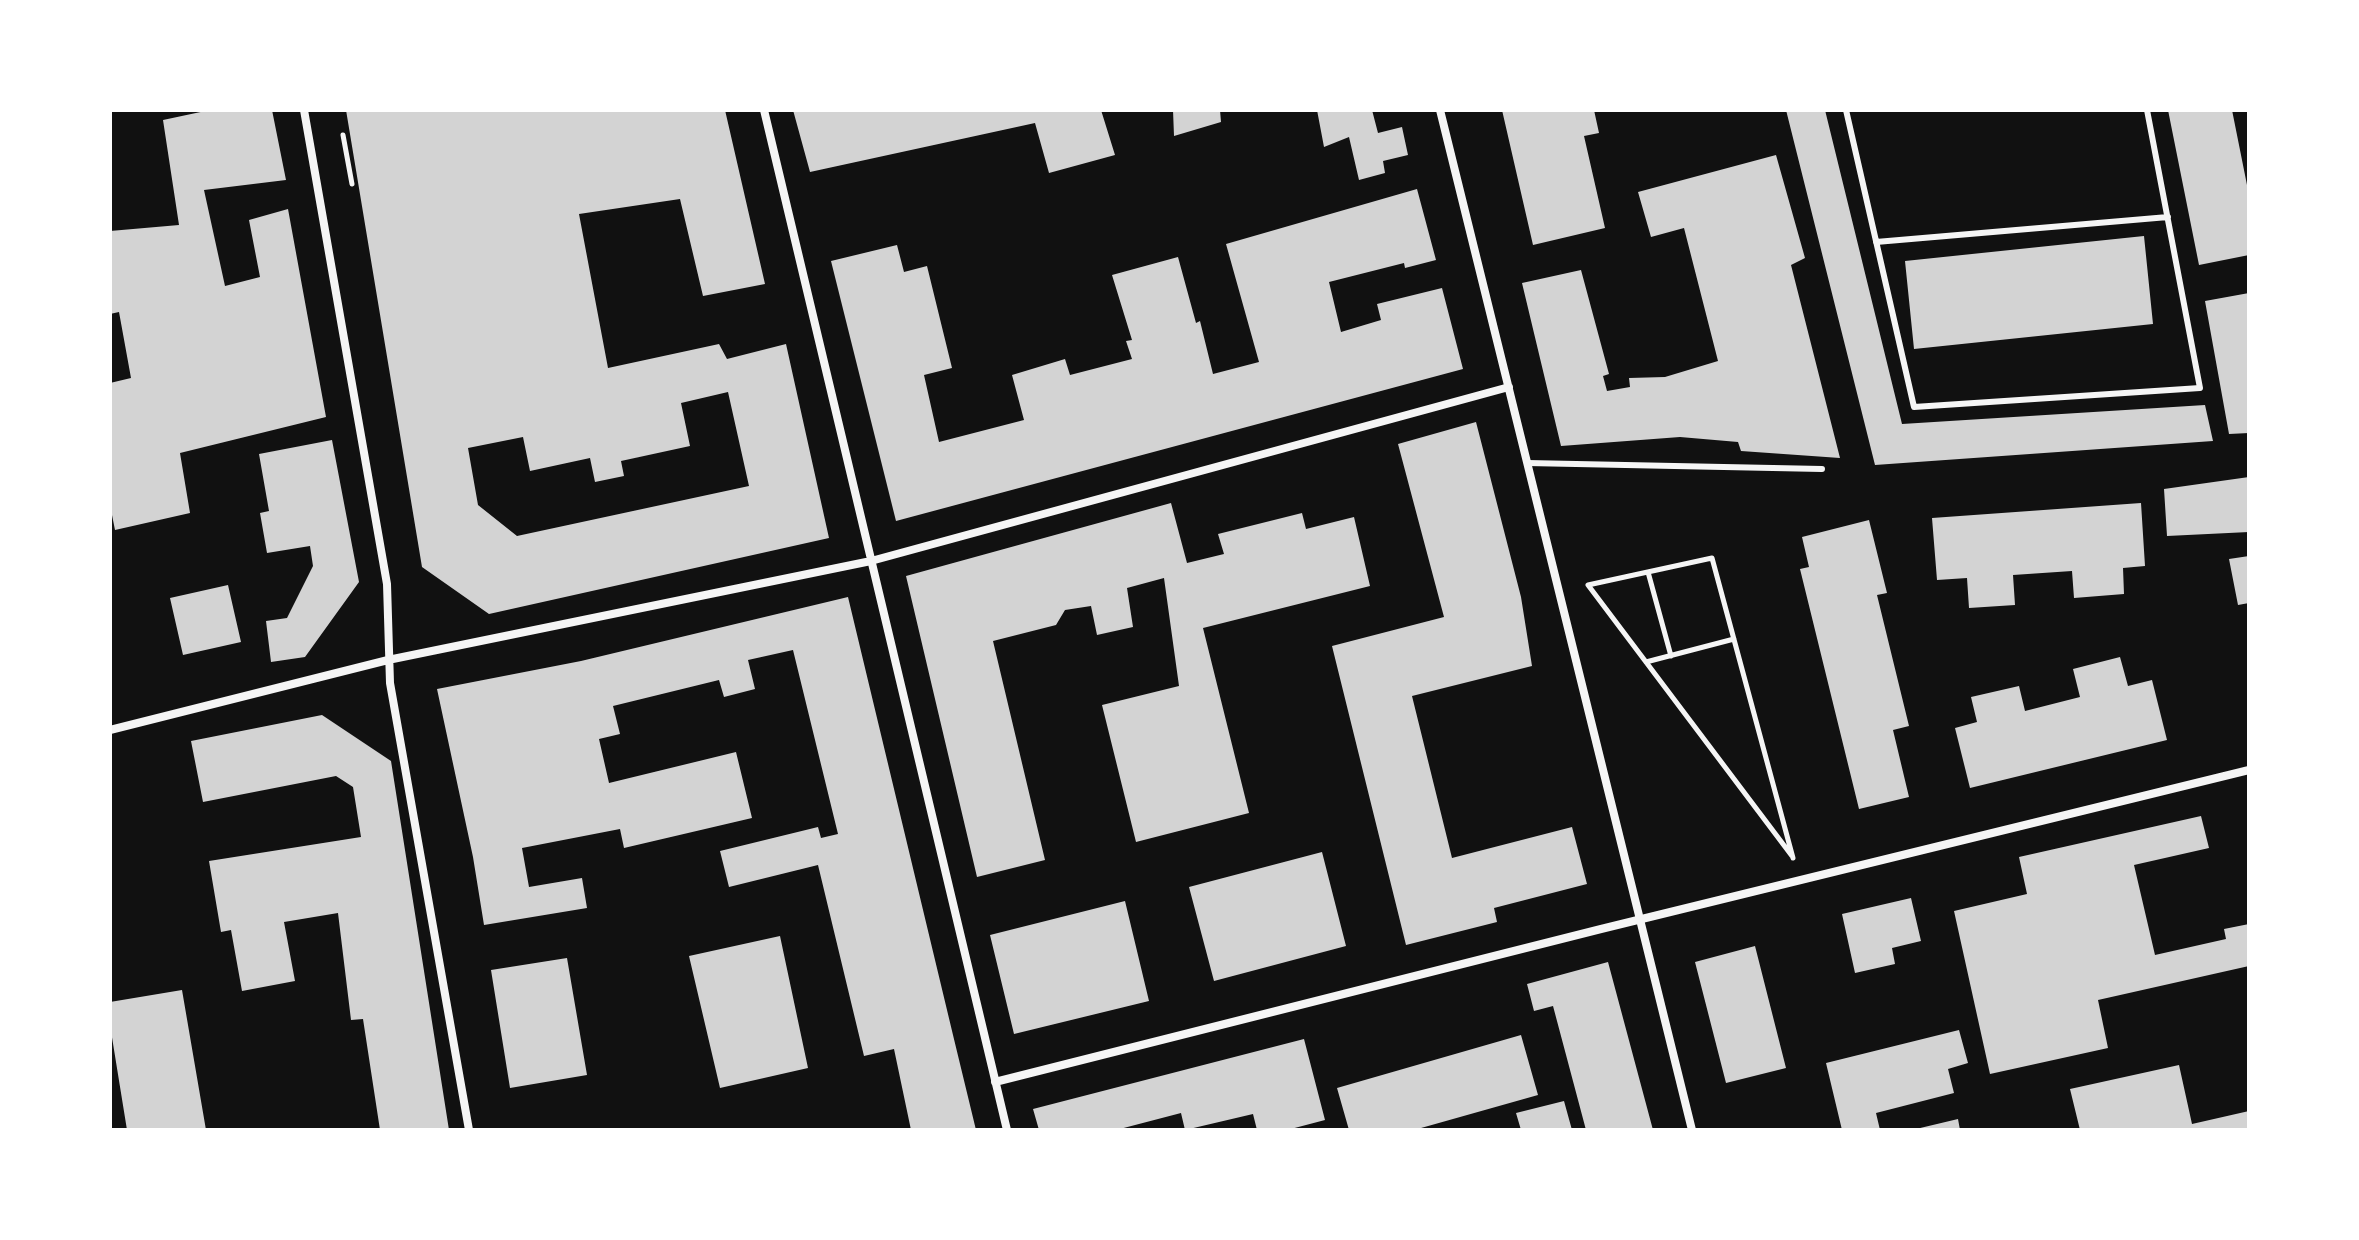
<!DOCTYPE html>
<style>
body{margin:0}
#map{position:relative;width:2359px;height:1240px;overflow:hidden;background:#111;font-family:Figtree,sans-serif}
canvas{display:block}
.frame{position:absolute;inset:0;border:112px solid #fff;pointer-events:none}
</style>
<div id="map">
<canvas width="2359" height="1240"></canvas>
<div class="frame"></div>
</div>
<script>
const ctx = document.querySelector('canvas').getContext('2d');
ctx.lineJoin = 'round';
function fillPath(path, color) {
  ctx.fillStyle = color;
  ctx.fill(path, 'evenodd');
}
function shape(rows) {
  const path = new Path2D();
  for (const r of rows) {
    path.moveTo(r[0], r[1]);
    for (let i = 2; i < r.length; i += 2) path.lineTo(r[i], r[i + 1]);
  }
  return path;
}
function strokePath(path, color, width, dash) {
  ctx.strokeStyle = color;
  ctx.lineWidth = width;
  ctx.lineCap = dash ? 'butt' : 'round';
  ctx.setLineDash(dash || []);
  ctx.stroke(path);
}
const building = shape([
 [210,110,272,110,286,180,204,190,225,286,260,277,249,220,288,209,326,417,180,453,190,513,115,530,110,505,110,383,131,378,119,312,110,314,110,231,179,225,163,120],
 [346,110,725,110,765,284,703,296,680,199,579,214,608,368,719,344,727,359,786,344,829,538,489,614,422,567],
 [728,392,749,486,517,536,478,505,468,448,523,437,530,471,590,458,595,482,624,476,621,461,690,446,681,403],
 [793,110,1101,110,1115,155,1049,173,1035,123,810,172],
 [1173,110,1220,110,1221,122,1174,136],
 [1317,110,1372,110,1378,133,1402,127,1408,155,1383,161,1385,173,1359,180,1349,137,1324,147],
 [1502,110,1594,110,1599,133,1584,136,1605,228,1533,245],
 [1786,110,1825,110,1902,424,2205,405,2213,441,1875,465],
 [2168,110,2232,110,2249,195,2249,255,2199,265],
 [1776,155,1805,258,1791,265,1840,458,1741,451,1738,442,1680,437,1561,446,1522,283,1581,270,1609,374,1603,376,1607,391,1630,387,1629,378,1665,377,1718,361,1684,228,1651,237,1638,192],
 [1417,189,1436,260,1405,268,1404,263,1329,282,1341,332,1381,320,1377,304,1442,288,1463,369,896,521,831,261,897,245,904,272,927,266,952,368,924,375,939,442,1024,420,1012,375,1065,359,1070,375,1132,359,1126,341,1132,340,1112,275,1178,257,1196,323,1200,321,1213,374,1259,362,1226,244],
 [2144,236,2153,324,1914,349,1905,261],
 [2249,293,2249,433,2229,434,2205,301],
 [1476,422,1521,597,1532,666,1412,696,1452,858,1572,827,1587,884,1494,908,1497,922,1406,945,1332,646,1444,617,1398,444],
 [332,440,359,582,305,657,271,662,266,621,287,618,313,566,310,546,267,553,260,513,269,511,259,454],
 [2249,477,2249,532,2167,536,2164,489],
 [1171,503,1187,563,1224,554,1218,534,1302,513,1306,529,1354,517,1370,586,1203,628,1249,813,1136,842,1102,705,1179,686,1164,578,1127,588,1133,627,1097,635,1091,606,1065,610,1056,625,993,641,1045,860,977,877,906,576],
 [2141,503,2145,566,2123,568,2124,594,2074,598,2072,571,2013,575,2015,605,1969,608,1967,578,1937,580,1932,518],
 [1869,520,1887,593,1877,595,1909,726,1893,730,1909,797,1859,809,1800,569,1809,567,1802,537],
 [2249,556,2249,603,2238,605,2229,559],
 [228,585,241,642,183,655,170,598],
 [848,597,953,1035,976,1130,911,1130,894,1049,864,1056,818,865,729,887,720,851,818,827,821,838,838,834,793,650,748,660,755,689,724,697,719,680,613,706,620,734,599,739,609,783,736,752,752,818,624,848,620,829,522,848,529,887,582,878,587,908,484,925,473,857,437,689,581,661],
 [2120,657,2128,686,2152,680,2167,740,1970,788,1955,728,1977,722,1971,697,2019,686,2025,711,2080,697,2073,669],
 [322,715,391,761,449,1130,380,1130,363,1019,351,1020,338,913,284,922,295,981,242,991,231,930,221,932,209,861,361,837,353,787,336,776,203,802,191,741],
 [2201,816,2209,848,2134,865,2155,955,2226,939,2224,929,2249,924,2249,966,2098,1000,2108,1048,1990,1074,1954,911,2027,894,2019,857],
 [1322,852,1346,946,1214,981,1189,887],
 [1911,898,1921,941,1892,948,1895,964,1855,973,1842,914],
 [1125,901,1149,1001,1014,1034,990,935],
 [780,936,808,1068,720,1088,689,956],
 [1755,946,1786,1068,1726,1083,1695,962],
 [567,958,587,1075,510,1088,491,970],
 [1608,962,1653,1130,1586,1130,1553,1006,1534,1011,1527,984],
 [182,990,206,1130,127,1130,110,1025,110,1002],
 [1959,1030,1968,1063,1948,1069,1954,1093,1876,1113,1880,1130,1842,1130,1826,1063],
 [1521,1035,1538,1095,1414,1130,1349,1130,1337,1088],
 [1304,1039,1325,1120,1287,1130,1257,1130,1253,1114,1185,1130,1181,1113,1116,1130,1039,1130,1033,1109],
 [2179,1065,2192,1124,2249,1111,2249,1130,2080,1130,2070,1089],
 [1564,1101,1572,1130,1521,1130,1516,1113],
 [1958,1119,1960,1130,1917,1130,1916,1129]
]);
const path = shape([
 [343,135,352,184],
 [1648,572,1671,656],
 [1646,662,1734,639],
 [1792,856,1588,585,1712,558,1793,858]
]);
const service = shape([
 [1846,110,1914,407,2200,388,2147,110],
 [1876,242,2168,217],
 [1527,463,1822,469]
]);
const minor = shape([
 [304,110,387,584,390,683,469,1130],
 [764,110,1007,1130],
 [1440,110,1692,1130],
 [110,730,388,660,871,561,1509,387],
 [995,1082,1601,929,2249,770]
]);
fillPath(building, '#d3d3d3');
strokePath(path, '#f5f5f5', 5);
strokePath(service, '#f5f5f5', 6);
strokePath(minor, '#f5f5f5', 8);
</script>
